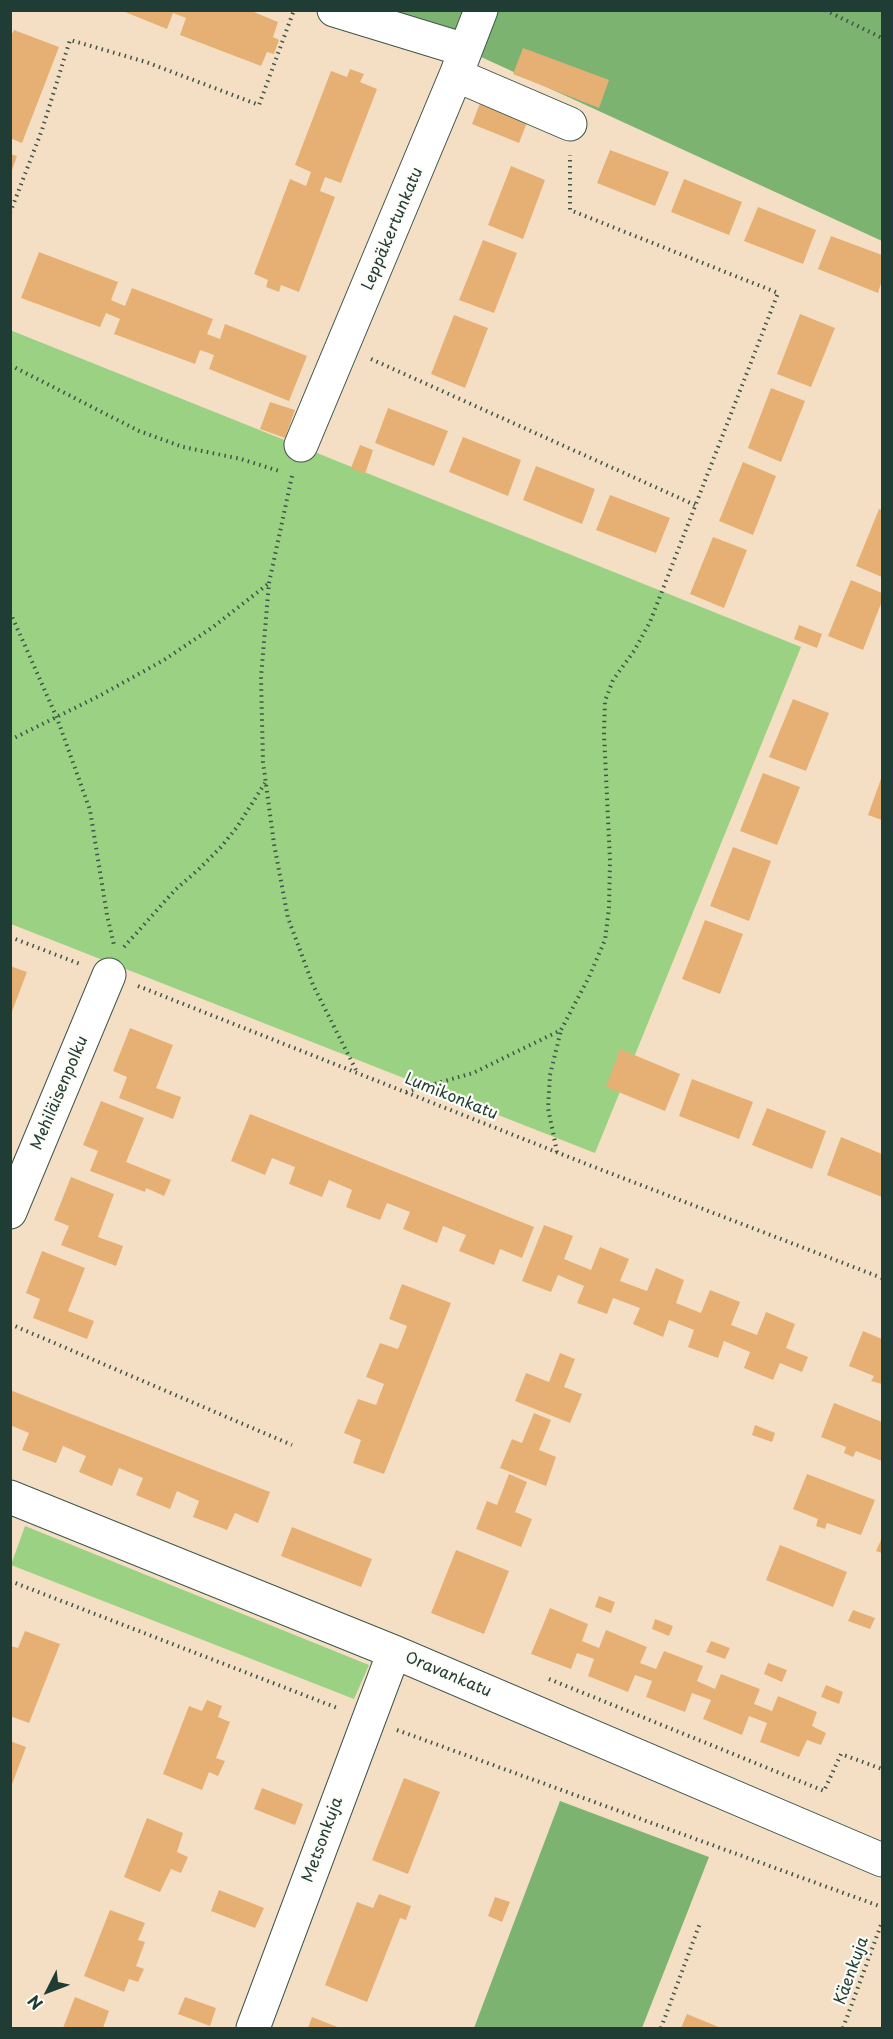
<!DOCTYPE html>
<meta charset="utf-8">
<style>
body{margin:0}
#map{position:relative;width:893px;height:2039px;overflow:hidden;background:#f5dfc4;font-family:"Playpen Sans",sans-serif}
canvas{display:block}
.frame{position:absolute;inset:0;border:12px solid #1f3d34;pointer-events:none}
.north{position:absolute;left:18px;top:1961px;width:60px;height:60px;-webkit-text-stroke:4px #fdfcf7;paint-order:stroke;rotate:228deg;font-size:16px;font-weight:700;line-height:24px;text-align:center;color:#1f3d34}
.north::after{content:'';display:block;margin:auto;width:21px;height:27px;background:#1f3d34;clip-path:polygon(50% 0,100% 100%,50% 72%,0 100%)}
</style>
<div id="map">
<canvas width="893" height="2039"></canvas>
<div class="frame"></div>
<div class="north">N</div>
</div>
<script>
const ctx = document.querySelector('canvas').getContext('2d');
ctx.lineJoin = 'round';
function fillPath(path, color) {
  ctx.fillStyle = color;
  ctx.fill(path, 'evenodd');
}
function shape(rows) {
  const path = new Path2D();
  for (const r of rows) {
    path.moveTo(r[0], r[1]);
    for (let i = 2; i < r.length; i += 2) path.lineTo(r[i], r[i + 1]);
  }
  return path;
}
function strokePath(path, color, width, dash) {
  ctx.strokeStyle = color;
  ctx.lineWidth = width;
  ctx.lineCap = dash ? 'butt' : 'round';
  ctx.setLineDash(dash || []);
  ctx.stroke(path);
}
function label(font, color, halo, rows, align = 'center') {
  ctx.font = font + ' "Playpen Sans",sans-serif';
  ctx.lineWidth = 4.5;
  ctx.setLineDash([]);
  ctx.textBaseline = 'middle';
  ctx.strokeStyle = halo;
  ctx.fillStyle = color;
  for (const [text, x, y, turn = 0] of rows) {
    ctx.save();
    ctx.translate(x, y);
    ctx.rotate((+turn || 0) * Math.PI / 180);
    ctx.textAlign = isNaN(turn) ? turn : align;
    if (halo) ctx.strokeText(text, 0, 0);
    ctx.fillText(text, 0, 0);
    ctx.restore();
  }
}
const green = shape([
 [10,330,801,647,595,1153,11,924],
 [25,1526,369,1665,354,1699,11,1565]
]);
const forest = shape([
 [334,11,467,11,452,46],
 [481,11,882,11,882,241,479,56],
 [560,1801,709,1857,642,2028,474,2028]
]);
const building = shape([
 [120,10,249,10,278,22,273,37,279,40,274,54,267,52,261,66,180,35,186,18,173,13,167,29],
 [14,30,59,47,22,143,10,138,10,38],
 [523,48,609,80,599,108,513,74],
 [350,69,364,74,360,82,377,89,341,183,325,177,320,191,335,197,299,292,281,285,279,292,266,287,268,280,254,274,290,179,306,186,311,172,295,165,331,71,347,77],
 [482,98,530,115,519,143,472,124],
 [610,150,669,172,655,206,597,183],
 [10,154,17,156,11,173,10,173],
 [511,166,545,180,523,239,488,225],
 [684,179,742,202,729,235,671,212],
 [758,207,816,230,803,264,744,241],
 [831,236,882,255,882,280,878,293,818,269],
 [483,240,517,253,494,313,459,300],
 [39,252,118,282,111,300,125,306,132,288,213,319,207,334,220,339,225,324,307,356,289,401,209,369,214,355,200,350,195,364,114,334,120,319,106,313,100,327,21,298],
 [800,314,835,328,811,387,777,374],
 [454,315,488,328,465,388,431,374],
 [771,388,805,401,781,462,748,448],
 [270,402,295,410,285,438,260,429],
 [388,408,448,431,434,466,375,443],
 [463,437,521,460,508,496,449,472],
 [360,445,373,450,365,474,351,468],
 [743,462,776,476,753,535,719,521],
 [536,466,595,489,582,524,523,500],
 [610,495,670,518,656,553,596,530],
 [879,509,882,510,882,577,856,566],
 [713,537,747,550,724,608,690,594],
 [851,580,882,593,882,601,863,650,828,636],
 [799,625,822,634,817,648,794,639],
 [793,699,829,713,806,771,769,757],
 [763,773,800,787,777,845,740,831],
 [882,776,882,820,868,815],
 [733,847,771,861,749,921,710,906],
 [705,920,743,934,720,994,682,979],
 [10,966,27,972,11,1014,10,1014],
 [130,1028,173,1045,156,1088,181,1097,173,1119,119,1098,127,1077,113,1071],
 [620,1049,680,1074,665,1111,606,1087],
 [692,1079,753,1102,739,1139,679,1116],
 [101,1101,144,1118,126,1162,171,1180,164,1196,146,1188,145,1192,90,1171,98,1151,83,1145],
 [767,1108,826,1131,812,1169,752,1145],
 [250,1114,534,1227,522,1258,500,1249,494,1265,459,1251,466,1235,443,1226,437,1243,403,1229,410,1212,387,1203,380,1220,346,1207,352,1190,329,1180,322,1197,289,1184,295,1167,272,1158,265,1175,231,1161],
 [841,1137,882,1154,882,1197,827,1175],
 [71,1177,114,1194,98,1237,123,1246,116,1266,61,1245,69,1226,54,1220],
 [544,1225,573,1236,564,1259,591,1270,600,1247,629,1259,620,1281,647,1291,656,1268,684,1280,676,1303,701,1313,710,1290,740,1302,731,1325,757,1335,766,1312,795,1324,786,1348,808,1357,802,1372,780,1363,773,1380,744,1368,750,1352,724,1341,718,1358,688,1347,694,1330,669,1320,663,1337,633,1324,640,1308,613,1298,607,1314,577,1303,584,1286,558,1275,551,1292,522,1281],
 [42,1251,85,1268,68,1311,94,1321,87,1339,33,1318,40,1299,26,1293],
 [402,1284,451,1303,384,1474,353,1463,361,1440,344,1433,358,1399,376,1405,384,1384,366,1377,380,1343,398,1349,407,1326,389,1319],
 [863,1331,882,1339,882,1384,871,1381,874,1376,849,1366],
 [560,1353,575,1359,564,1387,582,1394,570,1423,515,1401,526,1373,549,1382],
 [10,1390,270,1492,258,1523,235,1513,227,1530,193,1517,199,1501,177,1491,170,1509,136,1495,143,1478,119,1468,112,1486,79,1472,86,1456,63,1446,56,1463,22,1450,29,1433,10,1425],
 [834,1403,882,1422,882,1461,856,1451,853,1457,844,1453,846,1447,821,1437],
 [534,1413,551,1420,539,1450,556,1457,546,1486,500,1468,512,1439,522,1443],
 [755,1425,775,1433,772,1442,752,1435],
 [509,1474,527,1482,515,1512,532,1519,521,1547,476,1529,487,1501,497,1505],
 [807,1474,875,1500,861,1535,827,1523,825,1529,816,1526,818,1519,793,1509],
 [292,1527,372,1559,361,1587,281,1556],
 [881,1540,882,1540,882,1553,876,1551],
 [780,1545,847,1572,833,1607,766,1580],
 [456,1550,509,1571,484,1634,431,1613],
 [599,1596,615,1602,611,1613,595,1607],
 [550,1608,588,1624,582,1641,599,1648,606,1630,647,1647,640,1663,656,1669,664,1651,703,1666,697,1681,715,1689,721,1674,760,1689,754,1704,772,1711,778,1696,817,1712,812,1726,826,1733,821,1745,807,1740,799,1757,760,1742,767,1723,749,1716,742,1735,703,1719,711,1700,692,1693,685,1712,646,1697,652,1681,635,1675,628,1692,588,1676,594,1659,577,1653,571,1669,531,1654],
 [853,1610,875,1618,870,1629,848,1621],
 [655,1619,673,1626,669,1636,652,1629],
 [25,1631,60,1644,29,1723,10,1716,10,1648,11,1646,18,1648],
 [711,1641,730,1648,725,1659,706,1652],
 [768,1663,787,1670,782,1682,764,1674],
 [826,1685,843,1692,839,1704,821,1697],
 [207,1700,222,1706,218,1717,230,1722,216,1758,225,1761,218,1776,209,1772,202,1790,163,1774,189,1706,202,1711],
 [10,1741,26,1747,11,1787,10,1787],
 [404,1778,440,1792,408,1874,372,1860],
 [262,1788,303,1804,295,1825,254,1809],
 [147,1818,183,1833,177,1852,188,1857,181,1873,171,1869,160,1892,124,1877],
 [219,1890,264,1908,255,1928,211,1911],
 [379,1894,411,1906,406,1920,400,1918,367,2002,325,1985,357,1902,373,1908],
 [495,1897,510,1902,502,1922,488,1916],
 [110,1910,145,1923,138,1940,145,1942,136,1966,144,1969,138,1982,129,1979,124,1992,84,1976],
 [75,1997,109,2011,103,2028,63,2028],
 [185,1997,216,2008,210,2026,178,2014],
 [687,2014,721,2028,681,2028],
 [312,2017,340,2028,308,2028]
]);
const path = shape([
 [825,10,882,38],
 [10,213,42,130,70,40,146,62,259,105,294,10],
 [371,359,695,505],
 [10,365,139,431,183,447,241,459,279,471],
 [292,476,269,583,261,677,263,762,274,844,288,918,313,985,357,1072],
 [10,612,57,718,90,810,107,915,114,945],
 [10,740,99,696,164,660,213,627,268,584],
 [10,937,80,964],
 [124,947,175,890,198,870,221,847,237,827,265,783],
 [138,986,589,1165,882,1278],
 [406,1092,473,1073,561,1030,589,977,605,940,609,908,610,861,604,733,605,701,613,680,634,651,650,622,778,293,570,210,570,155],
 [557,1152,548,1108,550,1075,561,1030],
 [10,1324,292,1445],
 [10,1581,340,1709],
 [549,1679,824,1791,841,1754,882,1769],
 [397,1730,882,1907],
 [661,2028,700,1923],
 [843,2028,882,1922]
]);
const minor = shape([
 [334,10,465,50],
 [456,75,570,124],
 [301,445,456,75,481,10],
 [10,1212,109,975],
 [10,1497,394,1652,882,1860],
 [253,2028,394,1652]
]);
const streetNames = [
 ["Leppäkertunkatu",393,229,-67],
 ["Mehiläisenpolku",60,1093,-67],
 ["Lumikonkatu",451,1097,22],
 ["Oravankatu",448,1675,23],
 ["Metsonkuja",323,1840,-70],
 ["Käenkuja",852,1971,-70]
];
fillPath(green, '#9bd182');
fillPath(forest, '#7cb370');
fillPath(building, '#e6b075');
strokePath(minor, '#3f554a', 35);
strokePath(path, '#3f554a', 4, [1.5, 4.5]);
strokePath(minor, '#fff', 33);
label('16px', '#1f3d34', '#fdfcf7', streetNames);
</script>
